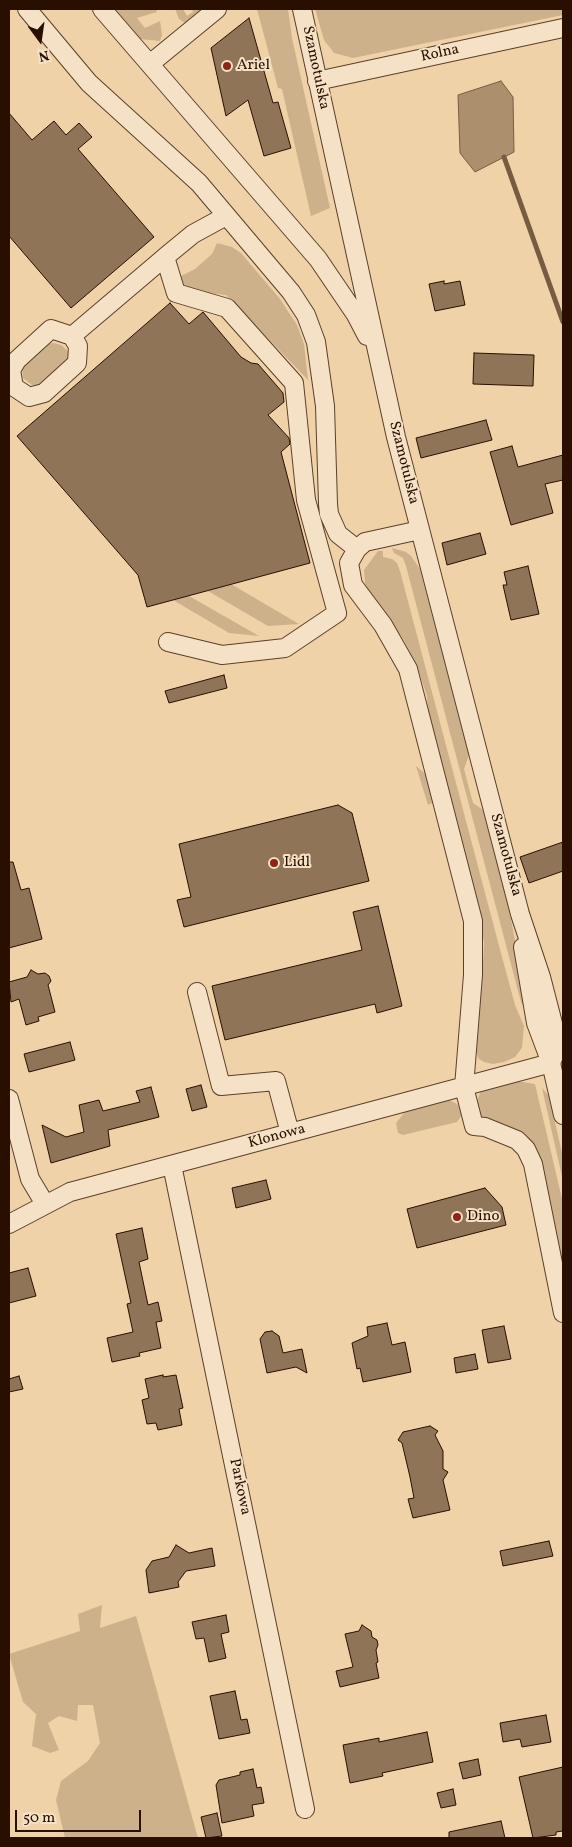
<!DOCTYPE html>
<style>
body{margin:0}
#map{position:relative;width:572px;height:1847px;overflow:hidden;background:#efd2a7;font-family:Vollkorn,serif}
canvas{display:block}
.frame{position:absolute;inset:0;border:10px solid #290f00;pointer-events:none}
.north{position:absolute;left:15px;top:15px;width:50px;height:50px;-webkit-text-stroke:4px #f5e2c6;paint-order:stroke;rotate:166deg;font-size:14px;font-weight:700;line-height:20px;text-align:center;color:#290f00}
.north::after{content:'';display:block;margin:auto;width:18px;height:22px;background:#290f00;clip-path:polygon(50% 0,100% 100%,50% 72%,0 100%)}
.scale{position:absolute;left:15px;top:1810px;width:126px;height:22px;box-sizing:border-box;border:2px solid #290f00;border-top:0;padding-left:6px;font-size:15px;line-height:18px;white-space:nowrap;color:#290f00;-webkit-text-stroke:4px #f5e2c6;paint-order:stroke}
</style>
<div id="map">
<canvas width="572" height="1847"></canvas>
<div class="frame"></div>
<div class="north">N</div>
<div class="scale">50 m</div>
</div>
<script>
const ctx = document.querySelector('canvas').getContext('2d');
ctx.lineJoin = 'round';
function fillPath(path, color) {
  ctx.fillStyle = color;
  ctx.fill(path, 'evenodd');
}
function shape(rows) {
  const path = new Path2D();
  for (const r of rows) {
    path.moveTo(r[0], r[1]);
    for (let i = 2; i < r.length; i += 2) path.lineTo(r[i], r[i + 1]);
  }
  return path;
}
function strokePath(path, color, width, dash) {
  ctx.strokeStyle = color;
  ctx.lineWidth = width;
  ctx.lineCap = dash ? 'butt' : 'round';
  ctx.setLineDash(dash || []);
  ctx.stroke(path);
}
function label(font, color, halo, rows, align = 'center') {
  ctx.font = font + ' Vollkorn,serif';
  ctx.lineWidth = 4;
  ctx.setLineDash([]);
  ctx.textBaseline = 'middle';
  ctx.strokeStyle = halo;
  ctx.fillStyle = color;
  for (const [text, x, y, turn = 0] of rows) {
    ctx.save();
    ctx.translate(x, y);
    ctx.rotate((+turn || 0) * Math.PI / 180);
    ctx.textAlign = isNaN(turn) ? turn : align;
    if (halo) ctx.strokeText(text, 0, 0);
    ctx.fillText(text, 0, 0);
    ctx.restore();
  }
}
const green = shape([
 [112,9,156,9,157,12,137,18,145,28,160,21,162,35,160,41,140,39],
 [175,9,183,9,187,16,193,12,192,9,204,9,185,23,179,19],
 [257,9,288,9,292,38,330,208,311,216,282,89,278,88],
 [315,9,563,9,563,15,353,58,334,53,324,40],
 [217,243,232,247,241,253,280,299,297,325,304,344,308,380,226,295,198,292,186,288,182,283,181,276,195,269,212,254],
 [54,343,61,345,67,350,69,357,67,364,43,386,32,385,23,378,22,369,26,362,47,344],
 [392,548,406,552,411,556,420,569,469,755,464,769,473,803,483,810,509,909,530,1019,521,1002,406,566,403,558,394,553],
 [378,551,383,551,383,557,392,559,397,563,400,571,498,942,515,1005,524,1026,522,1048,515,1057,504,1062,493,1064,484,1062,478,1058,476,1051,471,1051,483,964,484,943,480,919,428,711,427,696,416,663,403,639,380,605,368,592,365,583,364,570],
 [231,584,299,624,268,626,208,591],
 [189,596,259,636,229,633,173,600],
 [416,766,428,776,434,802,428,805],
 [516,1081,535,1084,563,1203,563,1271,536,1157,479,1117,475,1105,481,1091],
 [542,1088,549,1096,554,1118,563,1157,563,1181],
 [449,1100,457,1104,461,1109,462,1115,457,1122,403,1135,398,1133,396,1123,405,1112],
 [102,1605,100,1628,136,1616,198,1838,65,1838,56,1800,61,1781,88,1761,100,1743,93,1705,78,1705,77,1721,59,1716,48,1723,59,1750,50,1753,32,1746,36,1714,23,1702,9,1654,80,1631,78,1614]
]);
const water = shape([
 [501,81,513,97,514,152,475,172,460,153,458,95,501,81]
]);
const stream = shape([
 [504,157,563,322]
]);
const building = shape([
 [249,18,273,103,278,102,291,148,264,156,248,100,226,116,211,48,249,18],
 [9,113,32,140,54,121,66,135,79,123,92,137,78,149,154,237,71,308,9,236,9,113],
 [444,281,444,284,460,281,465,305,435,311,429,284,444,281],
 [170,303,189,324,203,312,241,357,251,363,258,364,283,393,284,402,268,415,289,438,290,444,281,452,310,563,147,607,138,575,17,436,170,303],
 [474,353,534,355,533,386,473,384,474,353],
 [486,420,492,440,421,458,416,438,486,420],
 [512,446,518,467,563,455,563,480,545,484,553,513,511,525,490,452,512,446],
 [480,533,486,554,447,565,442,543,480,533],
 [528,566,539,614,511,620,503,585,507,585,504,572,528,566],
 [224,675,227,688,169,703,165,691,224,675],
 [338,805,352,813,369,881,184,927,177,900,191,897,179,844,338,805],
 [563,842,563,871,529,883,520,857,563,842],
 [9,862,13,862,21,890,29,888,42,939,9,948,9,862],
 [378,906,402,1006,377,1013,375,1004,225,1040,212,986,362,950,353,912,378,906],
 [31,970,38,974,45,973,49,976,51,981,48,985,55,1012,38,1017,39,1021,26,1025,19,999,11,1002,9,982,27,977,31,970],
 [70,1042,75,1060,29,1072,24,1054,70,1042],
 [201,1085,207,1107,192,1111,186,1089,201,1085],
 [151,1087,159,1117,108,1130,110,1146,51,1163,42,1125,66,1137,84,1132,79,1105,99,1100,103,1111,140,1102,136,1091,151,1087],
 [266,1180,271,1199,236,1208,232,1188,266,1180],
 [485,1188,502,1207,506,1225,417,1248,407,1209,485,1188],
 [142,1228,148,1259,139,1262,148,1305,158,1302,162,1321,156,1322,161,1348,139,1353,140,1356,112,1362,107,1338,133,1332,127,1304,131,1303,116,1234,142,1228],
 [28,1268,36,1296,9,1303,9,1273,28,1268],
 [387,1323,392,1345,405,1342,411,1372,363,1382,360,1368,357,1369,352,1343,368,1336,367,1327,387,1323],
 [504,1326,511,1359,488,1363,482,1330,504,1326],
 [272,1331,279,1336,283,1353,302,1349,307,1373,296,1367,267,1373,260,1339,265,1332,272,1331],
 [475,1354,478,1369,456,1373,454,1358,475,1354],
 [163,1375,163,1377,176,1375,183,1408,179,1409,182,1425,158,1430,156,1423,147,1424,142,1400,149,1398,145,1379,163,1375],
 [19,1376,23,1389,9,1392,9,1379,19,1376],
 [430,1426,438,1431,435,1435,443,1451,443,1469,448,1472,443,1480,450,1510,413,1518,408,1499,414,1498,410,1477,402,1443,398,1440,403,1432,430,1426],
 [549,1541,553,1556,503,1566,500,1551,549,1541],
 [176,1545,189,1553,212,1548,215,1566,186,1571,178,1582,179,1587,149,1593,146,1570,152,1561,169,1557,176,1545],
 [226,1615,229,1632,221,1634,226,1658,209,1662,204,1638,196,1639,192,1622,226,1615],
 [362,1625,371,1631,372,1637,377,1640,378,1645,376,1650,378,1662,376,1663,379,1678,340,1687,336,1671,353,1667,345,1634,359,1631,362,1625],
 [235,1691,241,1720,247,1719,250,1733,219,1739,210,1696,235,1691],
 [546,1715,551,1742,522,1747,520,1739,503,1742,500,1723,546,1715],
 [427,1732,433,1762,382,1773,383,1776,350,1783,343,1745,379,1738,379,1742,427,1732],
 [478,1759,481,1775,463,1779,459,1763,478,1759],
 [563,1767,563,1831,556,1832,556,1835,533,1838,519,1777,563,1767],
 [253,1769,257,1788,261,1787,264,1803,252,1805,254,1816,222,1823,216,1785,219,1780,240,1775,240,1772,253,1769],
 [453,1789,456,1805,441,1808,437,1793,453,1789],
 [217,1813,222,1836,206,1838,201,1817,217,1813],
 [501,1821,505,1838,449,1838,449,1832,501,1821]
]);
const minor = shape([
 [27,9,89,83,199,183,291,292,306,315,316,342,325,406,328,504,329,514,338,534,357,549,365,542,420,530],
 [102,9,318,259,356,315,367,336],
 [302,9,396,437,520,914,541,977,557,1039,556,1051,551,1063],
 [151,63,217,9],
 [317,81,563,28],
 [51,329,72,336,78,346,77,363,44,393,29,397,14,387,11,370,17,360,51,329],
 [72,336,165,257],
 [357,549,349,563,353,585,383,625,408,669,473,921,473,975,464,1087,474,1126,485,1127,517,1140,526,1149,533,1164,563,1313],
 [168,642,222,655,285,648,337,613,306,500,294,383,227,308,176,293,165,257,193,234,226,216],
 [523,947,536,1023,551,1063,563,1115],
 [197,992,221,1086,276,1081,290,1133],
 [9,1099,30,1179,45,1204],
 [172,1165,305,1809],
 [9,1224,70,1192,551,1063]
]);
const markers = [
 [227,66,5,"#8f2418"],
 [274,863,5,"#8f2418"],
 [457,1217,5,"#8f2418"]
];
const streetNames = [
 ["Rolna",440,54,-12],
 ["Szamotulska",315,68,78],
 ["Szamotulska",403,463,76],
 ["Szamotulska",505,855,75],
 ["Klonowa",277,1137,-15],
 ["Parkowa",239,1487,78]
];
const poiNames = [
 ["Ariel",237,66],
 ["Lidl",284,863],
 ["Dino",467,1217]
];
fillPath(green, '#cdb18b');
fillPath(water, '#ac906e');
strokePath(water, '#785c42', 1);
strokePath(stream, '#785c42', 5);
fillPath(building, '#907457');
strokePath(building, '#290f00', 1);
strokePath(minor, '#5a402a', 20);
strokePath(minor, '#f5e2c6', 18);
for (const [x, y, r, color] of markers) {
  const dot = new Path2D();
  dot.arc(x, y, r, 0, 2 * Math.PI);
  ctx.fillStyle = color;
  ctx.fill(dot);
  strokePath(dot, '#f5e2c6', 2);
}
label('15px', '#290f00', '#f5e2c6', streetNames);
label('15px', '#290f00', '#f5e2c6', poiNames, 'left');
</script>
